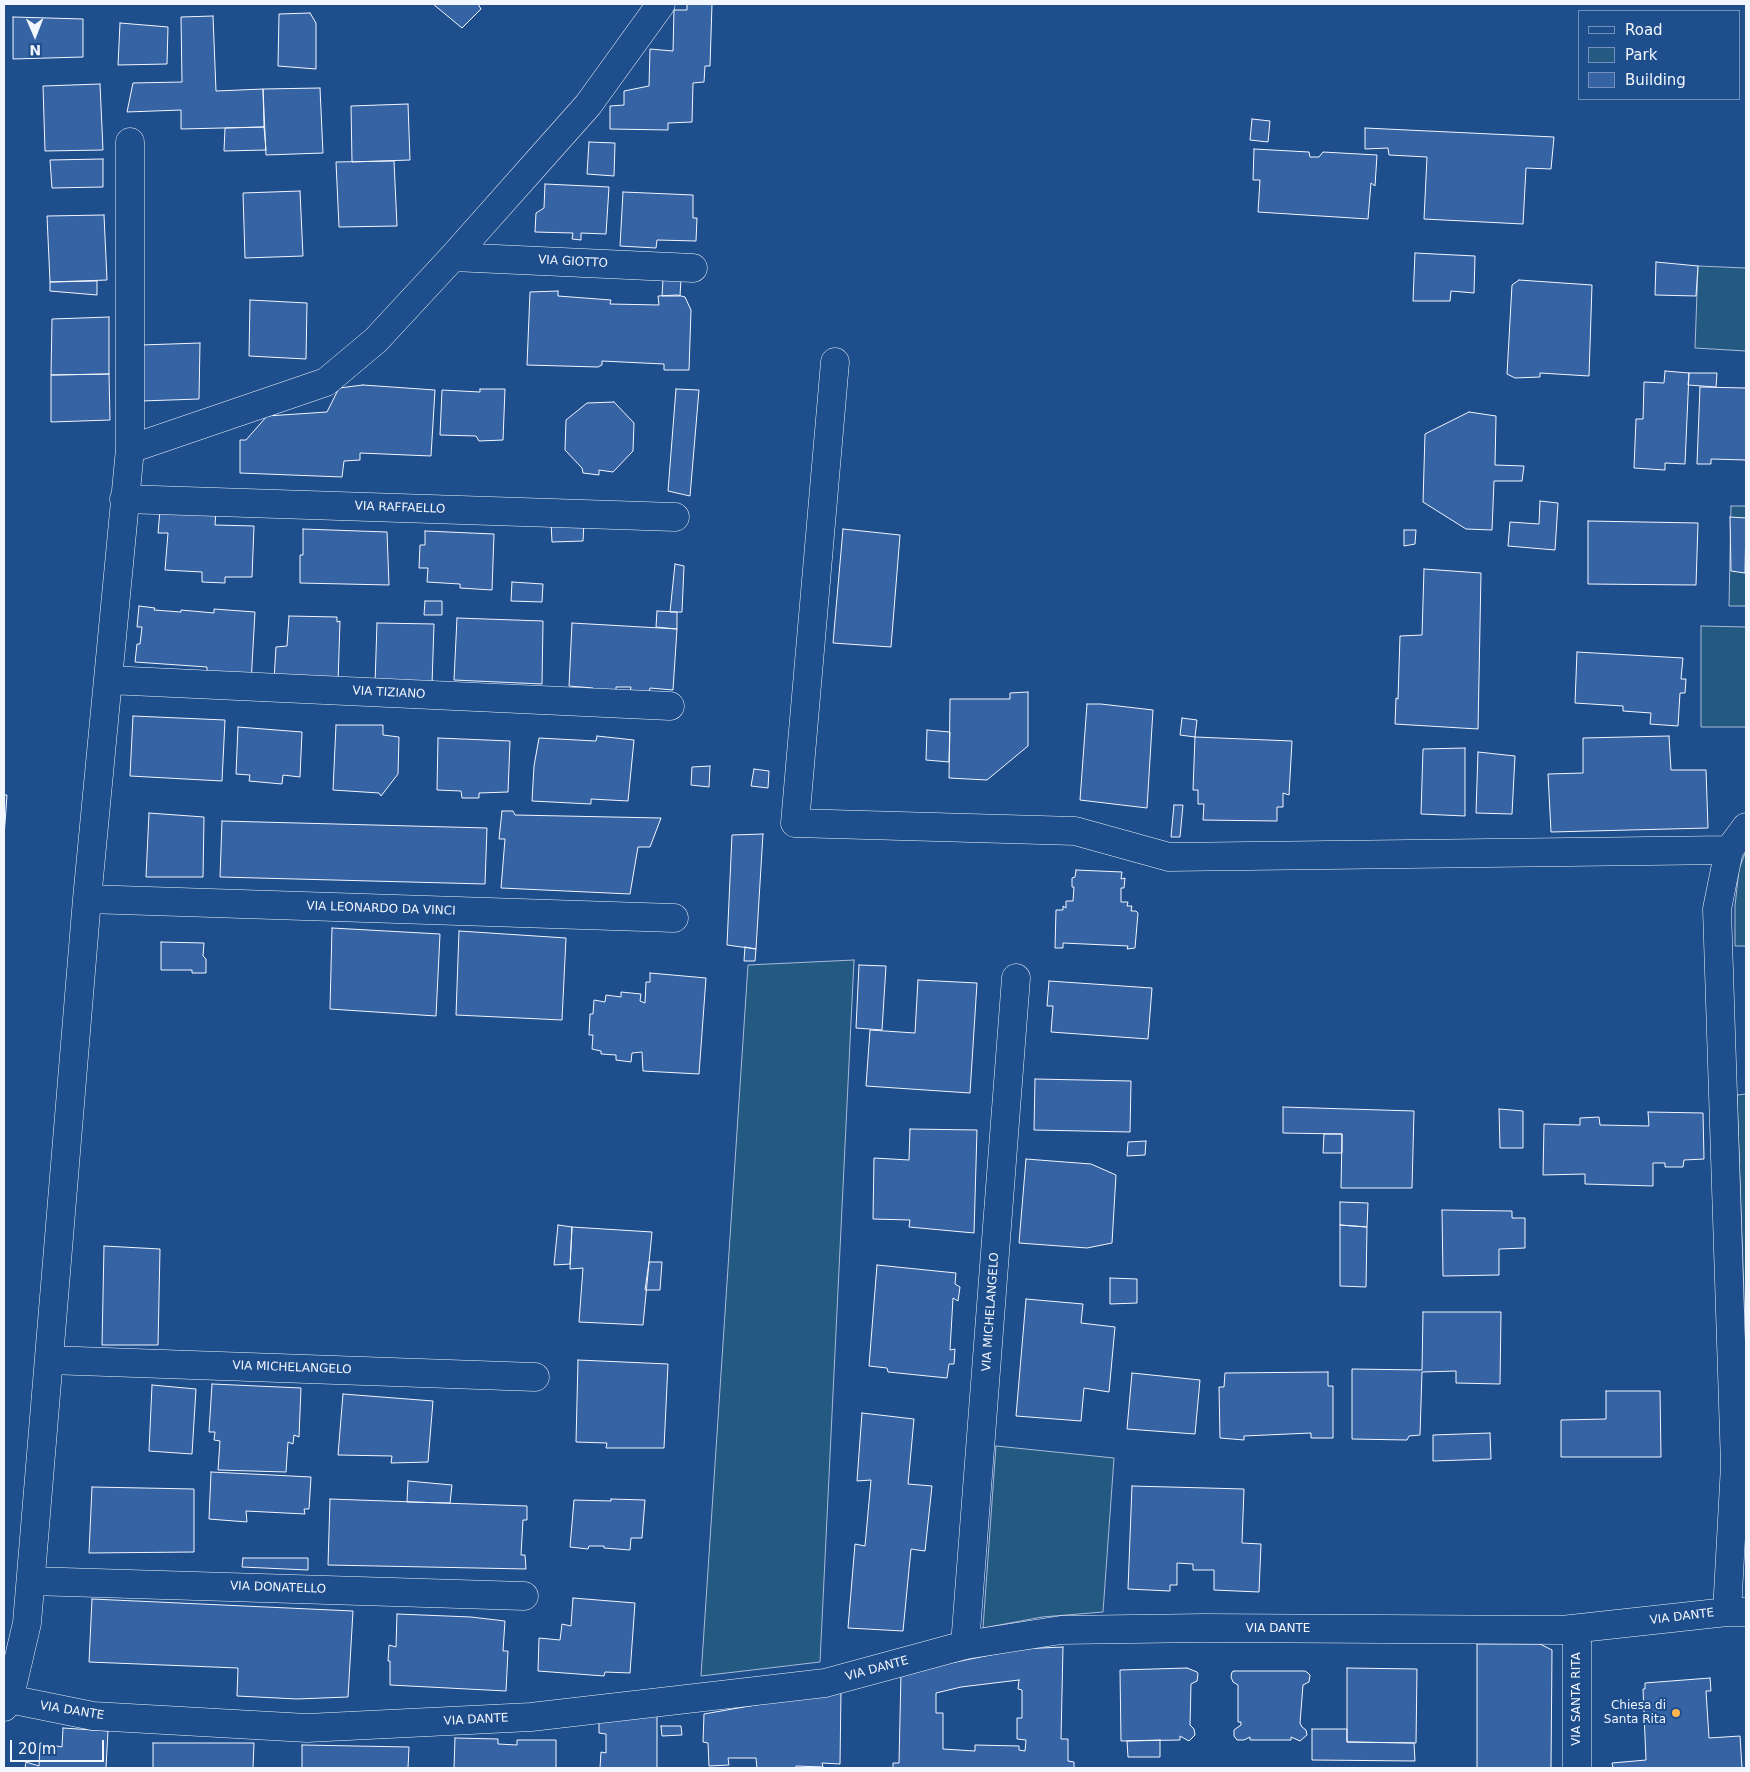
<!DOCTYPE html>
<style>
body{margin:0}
#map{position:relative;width:1750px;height:1772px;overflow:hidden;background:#1f4e8c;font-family:"DejaVu Sans",sans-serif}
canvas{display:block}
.frame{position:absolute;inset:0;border:5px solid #f2f6ff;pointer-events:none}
.legend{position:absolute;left:1578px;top:10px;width:162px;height:90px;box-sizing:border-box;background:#1f4e8c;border:1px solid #7391ba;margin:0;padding:6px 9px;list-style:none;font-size:15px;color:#f2f6ff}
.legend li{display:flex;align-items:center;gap:10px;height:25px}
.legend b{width:25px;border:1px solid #7391ba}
.north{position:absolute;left:10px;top:10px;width:50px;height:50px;-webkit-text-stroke:4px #1f4e8c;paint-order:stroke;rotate:179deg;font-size:14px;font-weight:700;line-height:20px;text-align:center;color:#f2f6ff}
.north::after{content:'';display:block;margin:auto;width:18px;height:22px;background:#f2f6ff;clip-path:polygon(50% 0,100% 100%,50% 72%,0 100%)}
.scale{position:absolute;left:10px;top:1740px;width:94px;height:22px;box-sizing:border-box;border:2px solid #f2f6ff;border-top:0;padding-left:6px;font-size:15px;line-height:18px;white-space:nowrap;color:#f2f6ff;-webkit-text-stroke:4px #1f4e8c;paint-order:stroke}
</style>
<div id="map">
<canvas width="1750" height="1772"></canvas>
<div class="frame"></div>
<ul class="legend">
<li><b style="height:6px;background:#1f4e8c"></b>Road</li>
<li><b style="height:14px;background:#245a82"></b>Park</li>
<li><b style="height:14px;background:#3563a3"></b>Building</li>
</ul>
<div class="north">N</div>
<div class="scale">20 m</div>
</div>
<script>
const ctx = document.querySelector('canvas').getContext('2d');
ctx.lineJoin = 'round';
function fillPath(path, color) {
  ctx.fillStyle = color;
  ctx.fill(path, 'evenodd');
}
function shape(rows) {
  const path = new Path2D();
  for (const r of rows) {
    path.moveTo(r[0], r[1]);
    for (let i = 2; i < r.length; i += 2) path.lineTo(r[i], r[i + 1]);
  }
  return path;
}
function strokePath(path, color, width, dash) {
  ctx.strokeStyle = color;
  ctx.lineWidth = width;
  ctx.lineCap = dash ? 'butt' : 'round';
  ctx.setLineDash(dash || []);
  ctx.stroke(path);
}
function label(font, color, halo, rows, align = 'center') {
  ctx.font = font + ' "DejaVu Sans",sans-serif';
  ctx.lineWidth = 4;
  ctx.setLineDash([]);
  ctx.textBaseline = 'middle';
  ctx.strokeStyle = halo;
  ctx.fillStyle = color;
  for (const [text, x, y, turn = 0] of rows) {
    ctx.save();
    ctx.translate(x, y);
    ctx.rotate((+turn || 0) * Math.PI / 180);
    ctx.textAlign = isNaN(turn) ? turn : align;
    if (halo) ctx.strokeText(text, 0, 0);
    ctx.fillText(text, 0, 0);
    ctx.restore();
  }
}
const green = shape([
 [1698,266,1746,268,1746,351,1695,348,1698,266],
 [1731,506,1746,506,1746,606,1729,606,1731,506],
 [1701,626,1746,627,1746,727,1701,727,1701,626],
 [1746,851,1746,946,1735,946,1735,906,1739,869,1746,851],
 [854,960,820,1662,701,1676,748,965,854,960],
 [1746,1094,1746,1352,1737,1095,1746,1094],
 [996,1446,1114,1458,1103,1612,1042,1617,983,1628,996,1446]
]);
const building = shape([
 [433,4,478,4,481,9,462,28,433,4],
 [687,4,712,4,710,66,705,66,704,82,693,83,692,122,668,123,668,130,610,129,610,106,624,105,624,91,649,86,650,49,673,51,674,10,687,10,687,4],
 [310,13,316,23,316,69,278,66,279,14,310,13],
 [213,16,216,91,263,89,264,127,181,129,181,110,127,112,133,83,182,82,181,17,213,16],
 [13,17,83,19,83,57,13,59,13,17],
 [120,23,168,27,167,64,118,65,120,23],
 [100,84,103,150,45,151,43,86,100,84],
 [320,88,323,153,266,155,263,89,320,88],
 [408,104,410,160,352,162,351,106,408,104],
 [1252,119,1270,121,1268,142,1250,140,1252,119],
 [264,127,266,150,224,151,225,128,264,127],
 [1365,128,1554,137,1551,169,1526,168,1523,224,1424,219,1427,157,1389,155,1388,148,1365,149,1365,128],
 [589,142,615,143,614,176,587,174,589,142],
 [1254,149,1309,152,1310,157,1319,157,1323,152,1377,155,1375,186,1371,183,1368,219,1258,212,1260,180,1253,180,1254,149],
 [103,159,103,187,52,188,50,160,103,159],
 [394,161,397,226,339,227,336,162,394,161],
 [545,184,609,187,606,234,581,233,581,240,572,239,573,233,535,232,536,213,544,208,545,184],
 [300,191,303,256,245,258,243,193,300,191],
 [623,192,693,195,693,218,697,218,696,241,657,240,656,248,620,246,623,192],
 [104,215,107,280,50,282,47,216,104,215],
 [1415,253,1475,256,1474,293,1451,291,1450,301,1413,301,1415,253],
 [1656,262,1698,266,1696,296,1655,295,1656,262],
 [663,279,681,279,680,296,662,296,663,279],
 [1519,280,1592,285,1589,376,1540,373,1540,377,1515,378,1507,374,1512,285,1519,280],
 [97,281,97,295,50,291,50,282,97,281],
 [558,291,558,296,611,300,610,304,659,305,658,296,677,295,685,297,691,310,689,370,664,370,664,364,602,361,602,365,598,367,527,365,530,292,558,291],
 [250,300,307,303,306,359,249,356,250,300],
 [109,317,109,374,51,375,52,319,109,317],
 [200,343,199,399,141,401,141,345,200,343],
 [1665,371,1689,373,1685,464,1665,463,1665,470,1634,468,1636,419,1643,419,1644,382,1664,383,1665,371],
 [1689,373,1717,373,1716,387,1688,385,1689,373],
 [109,374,110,420,51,422,51,375,109,374],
 [363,385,435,390,431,456,360,453,360,460,344,461,342,477,240,473,240,440,246,440,267,416,327,412,339,388,363,385],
 [1700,387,1746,388,1746,460,1711,459,1711,464,1697,464,1700,387],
 [480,389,505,389,503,440,479,441,476,436,440,435,442,390,480,392,480,389],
 [676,389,699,390,690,496,668,491,676,389],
 [614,402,634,423,633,451,613,472,599,470,599,475,583,473,582,468,565,450,566,420,587,403,614,402],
 [1469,412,1496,416,1495,465,1524,466,1522,481,1494,481,1492,530,1466,529,1423,502,1425,434,1469,412],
 [1540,501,1558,503,1555,550,1508,546,1510,522,1539,524,1540,501],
 [160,510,216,511,215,525,254,526,252,577,225,577,225,583,202,582,202,572,165,570,168,533,158,533,160,510],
 [1730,517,1746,518,1745,573,1731,571,1730,517],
 [1588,521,1698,523,1696,585,1588,584,1588,521],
 [551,522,584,522,583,541,552,542,551,522],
 [303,529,387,532,389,585,300,583,300,555,303,555,303,529],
 [843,529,900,535,891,647,833,643,843,529],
 [1404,530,1416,530,1415,544,1404,546,1404,530],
 [425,531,494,534,492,590,460,588,460,584,427,582,428,568,419,568,420,545,425,545,425,531],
 [675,564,684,566,682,612,670,612,675,564],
 [1424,569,1481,573,1478,729,1395,724,1396,698,1398,699,1400,636,1422,635,1424,569],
 [512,582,543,584,542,602,511,601,512,582],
 [425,601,442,601,442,615,424,615,425,601],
 [139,606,155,608,154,610,181,612,181,610,214,613,214,609,255,612,251,683,207,679,207,667,135,662,137,644,140,644,142,627,137,627,139,606],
 [657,611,677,612,677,629,656,627,657,611],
 [289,616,337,617,337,622,340,621,338,683,274,680,276,647,287,646,289,616],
 [457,618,543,621,542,684,454,680,457,618],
 [377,623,434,624,432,685,375,684,377,623],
 [572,623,677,629,673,690,650,688,649,694,630,693,631,687,616,687,616,692,593,691,593,688,569,686,572,623],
 [1577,652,1683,658,1681,679,1686,679,1685,693,1680,693,1678,726,1650,724,1651,713,1623,711,1623,706,1575,703,1577,652],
 [1028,692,1028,746,987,780,949,778,950,699,1010,699,1010,693,1028,692],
 [1087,704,1101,704,1153,710,1147,808,1080,800,1087,704],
 [133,716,225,720,222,781,130,776,133,716],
 [1182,718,1197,720,1195,737,1180,735,1182,718],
 [336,725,383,725,383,735,399,737,398,774,381,796,379,793,333,790,336,725],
 [238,727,302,732,300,777,283,775,282,784,249,781,250,775,236,774,238,727],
 [927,730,950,732,949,762,926,760,927,730],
 [597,736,634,740,628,801,591,799,591,804,532,801,534,766,539,738,596,741,597,736],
 [1669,736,1671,770,1706,770,1708,828,1551,832,1548,774,1583,773,1583,738,1669,736],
 [1195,737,1292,741,1289,795,1283,793,1283,807,1277,807,1277,821,1203,820,1204,804,1198,804,1198,790,1193,790,1195,737],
 [438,738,510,741,508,792,479,793,479,798,462,798,461,791,437,790,438,738],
 [1465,748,1465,816,1421,814,1423,749,1465,748],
 [1478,752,1515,756,1512,814,1476,813,1478,752],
 [710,766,709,787,691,785,692,767,710,766],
 [754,769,769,771,768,788,751,786,754,769],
 [4,795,7,795,4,837,4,795],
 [1174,805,1183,805,1180,837,1171,837,1174,805],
 [502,811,513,811,515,815,661,818,650,847,638,847,630,894,501,888,505,839,499,839,502,811],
 [149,813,204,817,203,877,146,877,149,813],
 [222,821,487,828,485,884,220,877,222,821],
 [763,834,756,949,727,945,732,835,763,834],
 [1076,870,1122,872,1121,879,1125,878,1124,888,1121,888,1121,902,1128,902,1127,906,1132,906,1131,911,1136,911,1138,913,1135,948,1127,949,1128,946,1063,943,1063,948,1055,948,1056,910,1063,910,1063,906,1066,908,1066,901,1073,901,1074,887,1072,887,1072,878,1075,877,1076,870],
 [332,928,440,934,436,1016,330,1009,332,928],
 [459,931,566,938,562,1020,456,1015,459,931],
 [161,942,204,943,203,956,206,959,206,973,192,973,192,970,161,970,161,942],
 [745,947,756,949,755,961,744,961,745,947],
 [859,965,886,966,882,1030,856,1028,859,965],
 [650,973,706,978,699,1074,643,1071,642,1052,632,1053,631,1062,616,1060,616,1055,601,1054,601,1051,592,1049,593,1035,589,1035,590,1014,593,1014,594,1000,605,1002,606,995,621,997,621,992,641,994,640,1001,645,1003,646,982,650,982,650,973],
 [918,980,977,983,970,1093,866,1086,870,1030,915,1033,918,980],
 [1049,981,1152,988,1148,1039,1051,1032,1053,1006,1047,1006,1049,981],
 [1035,1079,1131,1081,1130,1132,1034,1130,1035,1079],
 [1283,1107,1414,1111,1412,1188,1341,1188,1342,1134,1283,1133,1283,1107],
 [1499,1109,1523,1111,1523,1148,1500,1148,1499,1109],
 [1648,1112,1703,1113,1704,1159,1684,1160,1683,1167,1665,1167,1665,1163,1653,1163,1653,1186,1585,1184,1585,1174,1543,1175,1544,1124,1580,1125,1580,1118,1599,1117,1600,1125,1649,1126,1648,1112],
 [910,1129,977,1130,974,1233,909,1227,910,1220,873,1219,874,1158,909,1160,910,1129],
 [1324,1134,1342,1134,1342,1153,1323,1153,1324,1134],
 [1146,1141,1145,1155,1127,1156,1128,1142,1146,1141],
 [1026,1159,1091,1164,1116,1175,1112,1243,1087,1248,1019,1243,1026,1159],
 [1340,1202,1368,1203,1367,1227,1340,1225,1340,1202],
 [1442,1210,1512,1211,1512,1218,1525,1218,1525,1248,1499,1249,1499,1275,1443,1276,1442,1210],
 [558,1225,572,1227,570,1264,554,1265,558,1225],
 [1340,1225,1367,1227,1366,1287,1340,1286,1340,1225],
 [572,1227,652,1232,643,1325,579,1322,583,1268,570,1269,572,1227],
 [104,1246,160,1249,158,1345,102,1345,104,1246],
 [649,1262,662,1262,660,1290,645,1290,649,1262],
 [877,1265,956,1273,955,1284,960,1287,958,1301,953,1298,950,1350,955,1349,954,1364,949,1364,947,1378,888,1372,887,1368,869,1366,877,1265],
 [1110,1278,1137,1279,1137,1303,1110,1304,1110,1278],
 [1026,1299,1083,1304,1081,1323,1115,1327,1109,1392,1084,1388,1081,1421,1016,1416,1026,1299],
 [1423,1312,1501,1312,1500,1384,1456,1383,1456,1371,1422,1372,1420,1435,1409,1436,1407,1440,1352,1439,1352,1369,1422,1370,1423,1312],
 [578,1360,668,1364,664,1448,606,1448,607,1443,576,1442,578,1360],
 [1328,1372,1328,1386,1333,1386,1333,1438,1311,1438,1311,1433,1244,1436,1244,1440,1220,1438,1219,1387,1224,1387,1225,1373,1328,1372],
 [1132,1373,1200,1380,1195,1434,1127,1429,1132,1373],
 [212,1384,301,1388,299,1437,294,1435,293,1444,288,1442,286,1472,218,1470,220,1441,214,1440,215,1432,209,1432,212,1384],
 [152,1385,196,1389,192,1454,149,1451,152,1385],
 [1606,1391,1660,1391,1661,1457,1561,1457,1561,1420,1606,1419,1606,1391],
 [343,1394,433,1401,428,1462,391,1463,392,1456,338,1455,343,1394],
 [862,1413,914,1419,908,1484,932,1486,925,1551,911,1549,903,1631,848,1628,855,1544,865,1546,871,1480,857,1481,862,1413],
 [1490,1433,1491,1459,1433,1461,1433,1435,1490,1433],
 [211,1472,311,1477,309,1509,304,1509,305,1514,246,1511,247,1522,209,1519,211,1472],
 [408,1481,452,1485,450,1503,407,1502,408,1481],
 [1132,1486,1244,1489,1242,1543,1261,1544,1259,1592,1214,1590,1214,1570,1193,1570,1193,1564,1177,1563,1177,1585,1170,1585,1170,1591,1128,1589,1132,1486],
 [92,1487,194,1489,194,1552,89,1553,92,1487],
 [330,1499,527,1506,527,1520,523,1520,521,1555,525,1555,526,1569,328,1565,330,1499],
 [611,1499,645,1500,642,1538,631,1538,630,1550,604,1548,604,1546,589,1546,588,1549,570,1547,574,1500,611,1501,611,1499],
 [243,1558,308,1558,308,1570,242,1567,243,1558],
 [573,1598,635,1603,630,1673,605,1672,604,1676,538,1671,539,1638,560,1640,562,1624,571,1626,573,1598],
 [92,1599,353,1611,348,1697,297,1699,237,1696,238,1668,89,1662,92,1599],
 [397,1614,471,1617,505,1621,503,1651,508,1651,506,1691,390,1685,390,1661,388,1661,389,1645,396,1647,397,1614],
 [1477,1644,1540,1644,1552,1650,1551,1768,1477,1768,1477,1644],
 [1063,1647,1061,1739,1068,1739,1068,1761,1074,1762,1074,1768,893,1768,893,1763,899,1763,901,1673,1020,1649,1063,1647],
 [1019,1680,1018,1689,1022,1690,1022,1718,1017,1718,1017,1739,1026,1740,1025,1751,1019,1750,1019,1746,975,1745,975,1751,943,1749,943,1713,936,1713,936,1693,961,1687,1019,1680],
 [1187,1668,1197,1672,1198,1674,1197,1681,1191,1684,1190,1725,1194,1729,1195,1735,1189,1741,1180,1736,1180,1740,1121,1741,1120,1670,1187,1668],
 [1347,1668,1417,1669,1416,1743,1347,1742,1347,1668],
 [1234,1671,1305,1671,1308,1673,1310,1675,1309,1682,1303,1685,1300,1723,1302,1727,1306,1730,1307,1735,1300,1741,1291,1737,1291,1740,1250,1740,1250,1737,1244,1740,1237,1740,1234,1736,1234,1730,1241,1725,1241,1722,1238,1722,1238,1685,1233,1682,1231,1677,1232,1672,1234,1671],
 [1710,1678,1711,1691,1706,1691,1709,1738,1740,1736,1742,1768,1613,1768,1612,1763,1646,1760,1643,1689,1645,1689,1645,1683,1710,1678],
 [841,1690,840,1764,822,1763,823,1767,796,1766,796,1768,757,1768,756,1758,728,1758,729,1765,709,1766,708,1743,703,1742,704,1714,841,1690],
 [657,1716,657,1768,600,1768,601,1752,606,1753,606,1734,599,1733,599,1721,657,1716],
 [661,1726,681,1726,682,1735,662,1736,661,1726],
 [63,1728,108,1731,106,1768,25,1768,26,1762,39,1766,40,1743,62,1747,63,1728],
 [1312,1729,1347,1729,1347,1742,1414,1743,1415,1761,1312,1760,1312,1729],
 [455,1738,498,1739,498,1744,517,1745,517,1740,556,1740,556,1768,454,1768,455,1738],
 [1160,1740,1160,1757,1128,1757,1127,1741,1160,1740],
 [153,1743,254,1743,253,1768,153,1768,153,1743],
 [302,1745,409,1747,408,1768,302,1768,302,1745]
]);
const minor = shape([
 [453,257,693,268],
 [835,362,795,823,1075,831,1169,857,1729,850],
 [130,449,326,382,376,340,453,257,588,105,661,4],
 [124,499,675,517],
 [108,680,670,706],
 [87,899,674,918],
 [49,1360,535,1377],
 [31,1581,524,1596],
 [1727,1612,1735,1465,1717,909,1729,850,1746,827],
 [965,1645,1016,978],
 [4,1698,93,1716,307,1728,531,1717,825,1683,965,1645,1061,1630,1204,1628,1562,1630,1727,1612,1746,1612],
 [4,1707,9,1700,27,1623,87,899,130,449,130,142],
 [1577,1768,1577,1629]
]);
const markers = [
 [1676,1713,5,"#ffb74d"]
];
const streetNames = [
 ["VIA GIOTTO",573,262,3],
 ["VIA RAFFAELLO",400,508,2],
 ["VIA TIZIANO",389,693,3],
 ["VIA LEONARDO DA VINCI",381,909,2],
 ["VIA MICHELANGELO",991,1312,-86],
 ["VIA MICHELANGELO",292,1368,2],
 ["VIA DONATELLO",278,1588,2],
 ["VIA DANTE",1682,1617,-7],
 ["VIA DANTE",1278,1629],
 ["VIA DANTE",877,1669,-15],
 ["VIA SANTA RITA",1577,1699,-90],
 ["VIA DANTE",72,1711,9],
 ["VIA DANTE",476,1720,-3]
];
const poiNames = [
 ["Chiesa di",1666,1706],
 ["Santa Rita",1666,1720]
];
fillPath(green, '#245a82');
strokePath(green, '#a8bbd7', 1);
fillPath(building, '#3563a3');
strokePath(building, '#f2f6ff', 1);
strokePath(minor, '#f2f6ff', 29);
strokePath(minor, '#1f4e8c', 28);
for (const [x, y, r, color] of markers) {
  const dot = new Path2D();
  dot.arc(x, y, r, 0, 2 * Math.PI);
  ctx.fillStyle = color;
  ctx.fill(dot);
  strokePath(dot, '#1f4e8c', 2);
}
label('12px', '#f2f6ff', '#1f4e8c', streetNames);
label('12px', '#f2f6ff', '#1f4e8c', poiNames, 'right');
</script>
